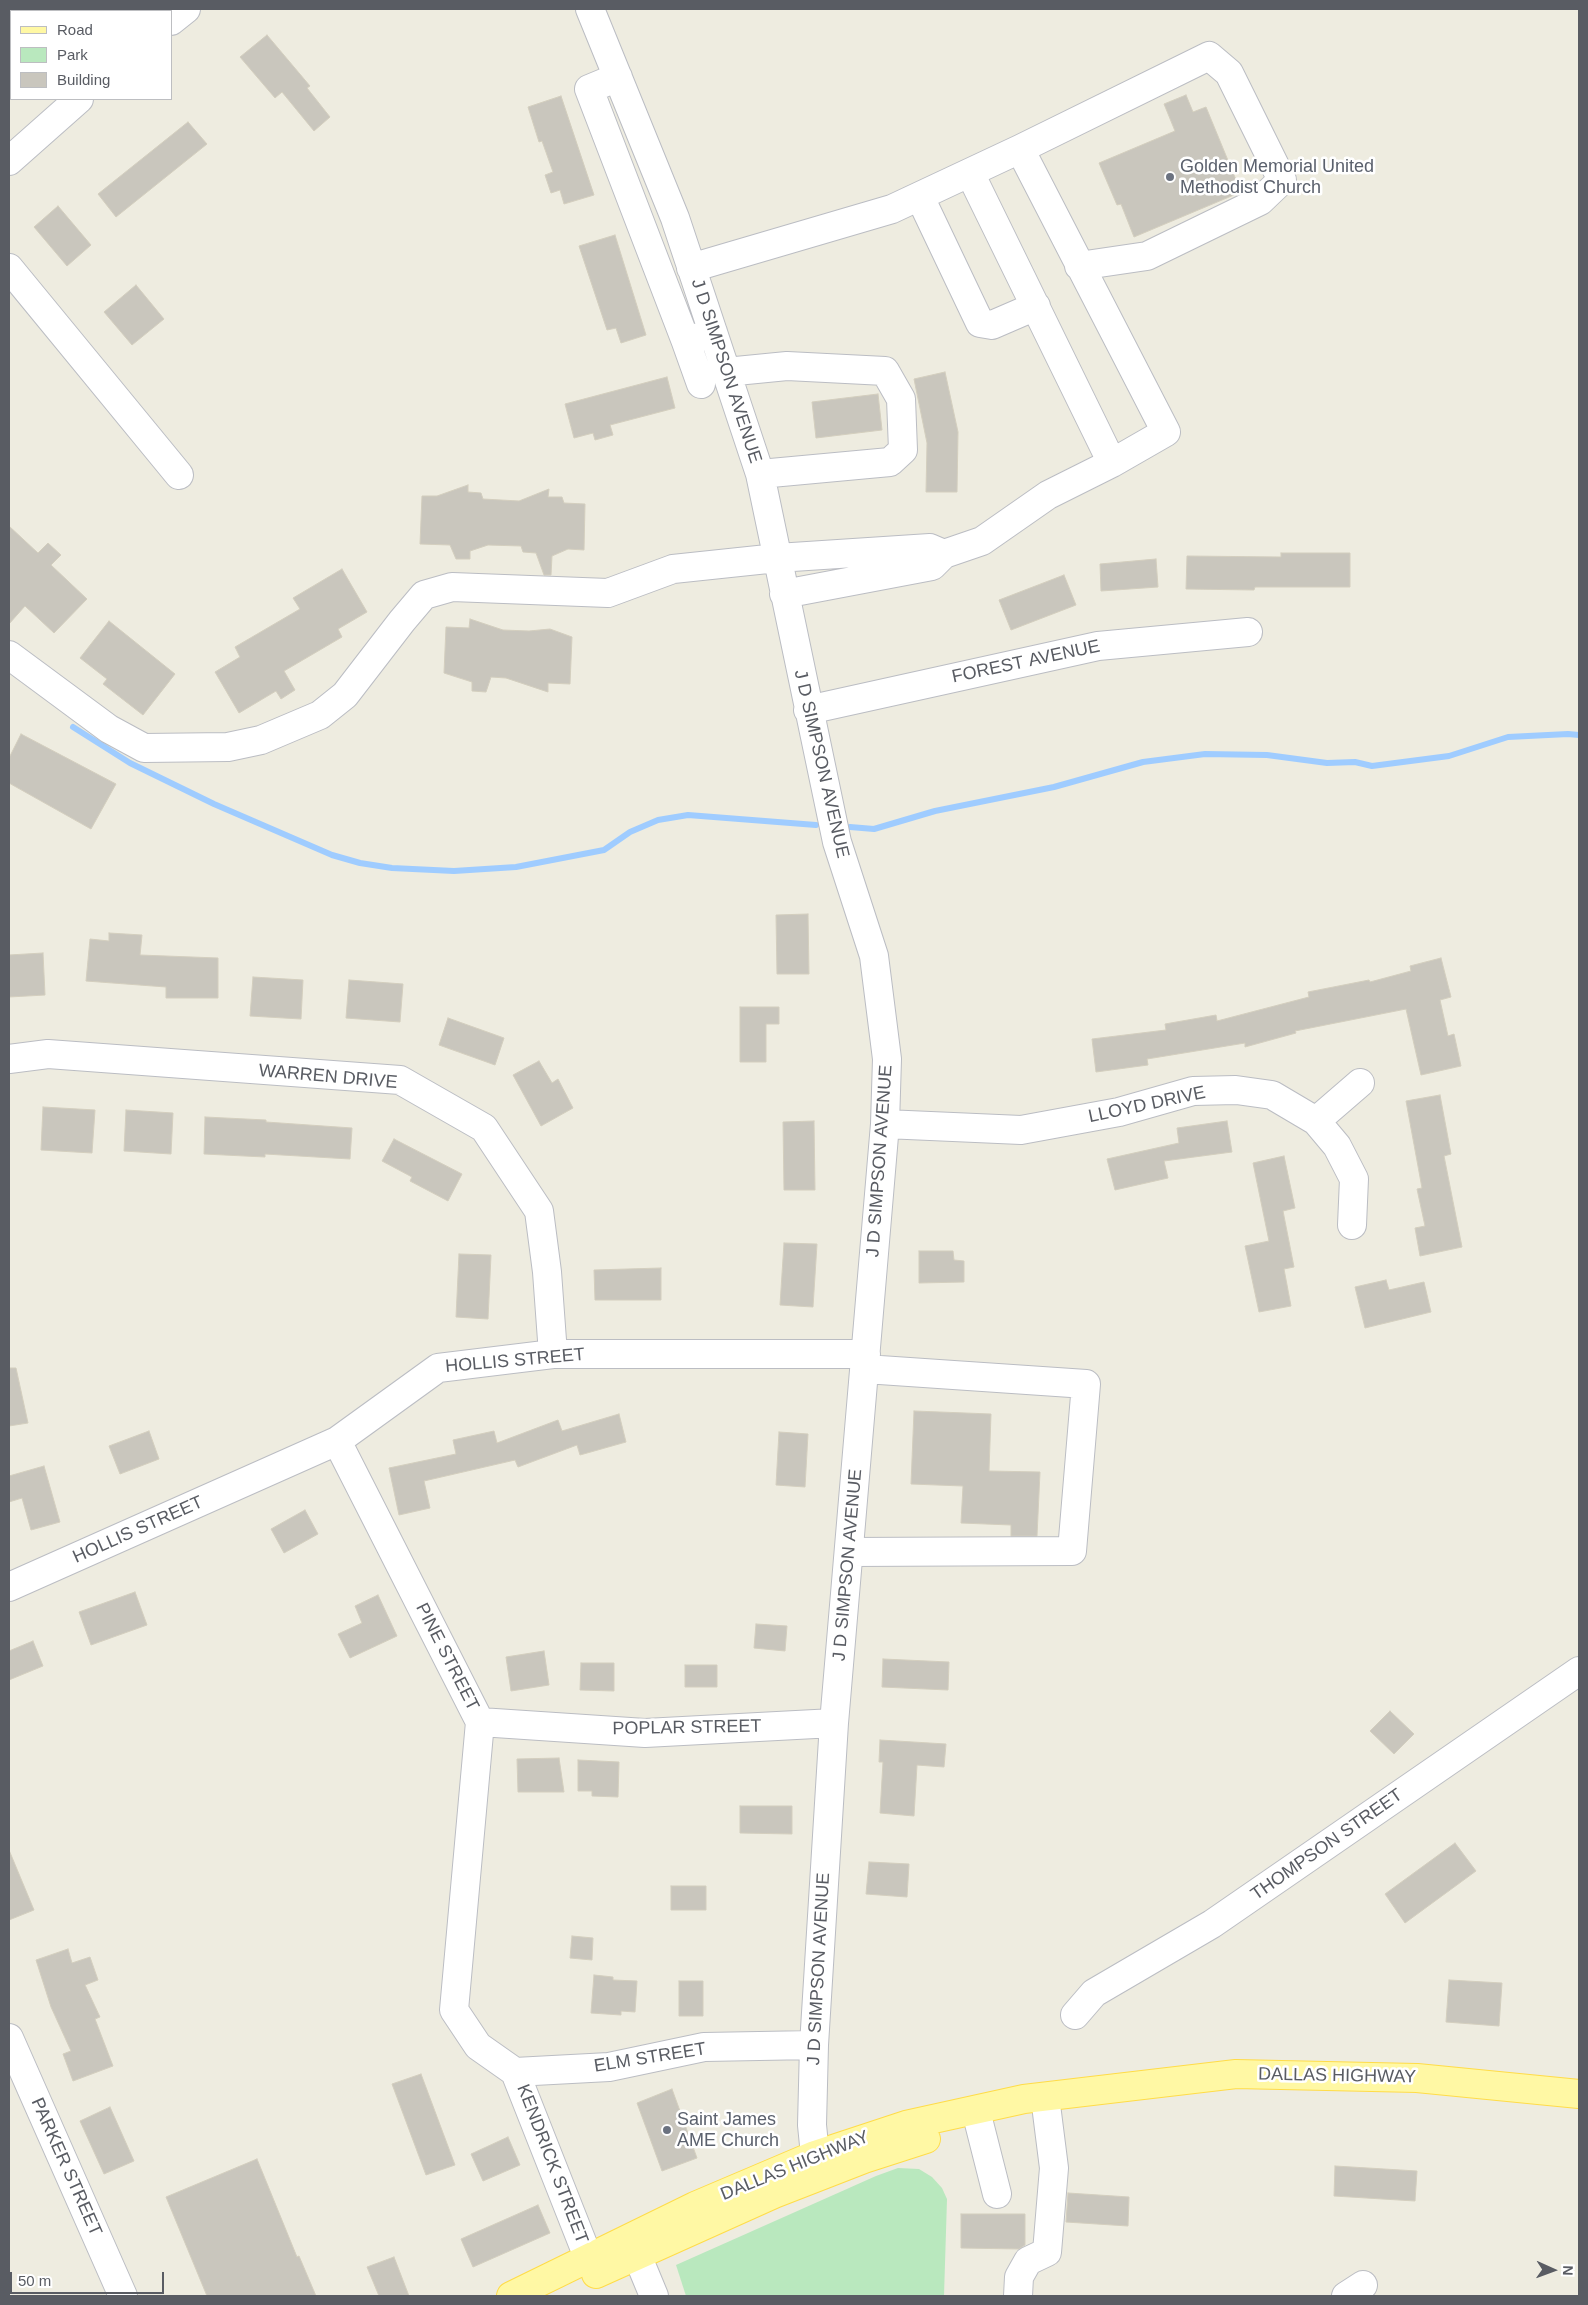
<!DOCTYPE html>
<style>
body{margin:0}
#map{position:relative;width:1588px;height:2305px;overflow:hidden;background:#eeece0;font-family:Helvetica,sans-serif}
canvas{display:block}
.frame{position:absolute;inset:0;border:10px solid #595c63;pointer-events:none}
.legend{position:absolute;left:10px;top:10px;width:162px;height:90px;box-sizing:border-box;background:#fff;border:1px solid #bdbec1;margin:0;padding:6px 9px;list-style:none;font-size:15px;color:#595c63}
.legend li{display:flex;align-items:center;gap:10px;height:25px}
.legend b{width:25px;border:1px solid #bdbec1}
.north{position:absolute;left:1528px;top:2245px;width:50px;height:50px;-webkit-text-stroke:4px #fff;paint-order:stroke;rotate:92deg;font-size:14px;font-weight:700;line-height:20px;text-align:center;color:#595c63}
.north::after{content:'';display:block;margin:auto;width:18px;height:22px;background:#595c63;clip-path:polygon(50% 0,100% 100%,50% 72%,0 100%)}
.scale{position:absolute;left:10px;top:2272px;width:154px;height:22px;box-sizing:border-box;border:2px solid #595c63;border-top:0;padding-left:6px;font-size:15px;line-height:18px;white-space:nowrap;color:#595c63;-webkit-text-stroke:4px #fff;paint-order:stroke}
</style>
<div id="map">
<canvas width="1588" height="2305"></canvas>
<div class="frame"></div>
<ul class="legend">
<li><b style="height:6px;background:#fff8a4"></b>Road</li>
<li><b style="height:14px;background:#b9e8be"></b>Park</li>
<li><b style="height:14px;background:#c9c6bd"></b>Building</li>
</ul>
<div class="north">N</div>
<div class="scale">50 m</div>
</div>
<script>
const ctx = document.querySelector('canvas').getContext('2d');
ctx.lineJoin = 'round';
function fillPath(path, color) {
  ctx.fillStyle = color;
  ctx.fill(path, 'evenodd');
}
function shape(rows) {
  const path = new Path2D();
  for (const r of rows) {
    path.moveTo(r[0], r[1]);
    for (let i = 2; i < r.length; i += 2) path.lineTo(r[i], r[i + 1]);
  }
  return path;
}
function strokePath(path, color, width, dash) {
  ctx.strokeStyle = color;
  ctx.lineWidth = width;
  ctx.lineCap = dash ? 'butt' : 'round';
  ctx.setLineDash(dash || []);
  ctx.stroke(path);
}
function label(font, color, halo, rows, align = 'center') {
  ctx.font = font + ' Helvetica,sans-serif';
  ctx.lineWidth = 5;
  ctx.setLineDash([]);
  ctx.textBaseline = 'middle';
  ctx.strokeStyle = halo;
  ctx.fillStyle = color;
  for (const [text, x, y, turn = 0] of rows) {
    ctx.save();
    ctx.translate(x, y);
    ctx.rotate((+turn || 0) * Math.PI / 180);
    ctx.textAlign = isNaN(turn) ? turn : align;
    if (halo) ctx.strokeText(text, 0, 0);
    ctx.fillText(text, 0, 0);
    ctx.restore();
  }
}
const green = shape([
 [898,2168,919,2169,932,2177,942,2188,947,2199,944,2296,686,2296,676,2265,876,2176]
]);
const stream = shape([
 [73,727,130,763,214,804,332,855,360,863,392,868,454,871,516,867,604,850,630,832,658,820,688,815,816,825],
 [850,827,874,829,935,811,1054,787,1143,762,1205,754,1267,755,1327,763,1355,762,1372,766,1449,756,1508,737,1568,734,1579,735]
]);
const building = shape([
 [267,35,310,86,307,88,330,117,314,131,282,92,275,98,240,57,267,35],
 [1186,95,1193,112,1206,107,1241,192,1134,237,1121,204,1117,205,1099,163,1175,131,1164,104,1186,95],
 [561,96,594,195,564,204,560,190,551,193,545,175,553,172,542,141,539,142,528,107,561,96],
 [188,122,207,144,116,217,98,194,188,122],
 [58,206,91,245,67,266,34,227,58,206],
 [615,235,646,335,621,343,616,328,607,330,579,246,615,235],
 [136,285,164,319,132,345,104,312,136,285],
 [945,372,958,432,957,492,926,492,927,443,914,379,945,372],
 [667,377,675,408,610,425,613,435,595,440,593,433,574,438,565,404,667,377],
 [878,394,882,430,816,438,812,402,878,394],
 [468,485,468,492,481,493,483,499,519,501,549,489,548,497,562,497,564,503,585,504,584,550,568,549,552,556,551,575,544,575,536,553,523,552,521,546,488,545,470,551,470,559,456,559,450,545,420,544,422,496,437,496,468,485],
 [9,526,38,553,48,543,61,555,51,565,87,599,54,633,25,606,9,624,9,526],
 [1281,553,1350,553,1350,587,1255,587,1254,590,1186,589,1187,556,1281,557,1281,553],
 [1156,559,1158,587,1101,591,1100,564,1156,559],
 [342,569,367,612,338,629,342,637,284,671,295,690,281,699,276,691,239,713,215,672,240,657,235,647,300,609,293,598,342,569],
 [1064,575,1076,605,1011,630,999,600,1064,575],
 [470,619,503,630,529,631,550,629,572,637,570,684,548,683,548,692,506,678,491,677,486,692,472,691,472,682,444,673,446,627,469,628,470,619],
 [109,621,175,674,143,715,103,684,107,679,80,658,109,621],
 [21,734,116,784,91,829,9,783,9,758,21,734],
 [808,914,809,974,777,974,776,915,808,914],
 [109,933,142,935,140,955,218,958,218,998,166,998,166,987,86,981,90,939,109,941,109,933],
 [43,953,45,995,9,997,9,955,43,953],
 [1441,958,1451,997,1440,1000,1448,1036,1454,1034,1461,1066,1421,1075,1406,1009,1295,1031,1296,1033,1245,1047,1245,1043,1147,1059,1148,1065,1096,1072,1092,1039,1166,1030,1165,1024,1216,1015,1217,1021,1309,997,1308,992,1369,980,1370,982,1411,971,1410,966,1441,958],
 [253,977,303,980,301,1019,250,1016,253,977],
 [349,980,403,984,400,1022,346,1018,349,980],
 [740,1007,779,1007,779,1024,766,1024,766,1062,740,1062,740,1007],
 [448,1018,504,1038,495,1065,439,1045,448,1018],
 [539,1061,552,1083,558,1079,573,1108,541,1126,513,1075,539,1061],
 [1440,1095,1451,1154,1444,1156,1462,1247,1420,1256,1415,1228,1425,1226,1417,1189,1422,1188,1406,1101,1440,1095],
 [43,1107,95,1110,92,1153,41,1150,43,1107],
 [126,1110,173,1113,171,1154,124,1151,126,1110],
 [205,1117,266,1120,266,1122,352,1128,350,1159,265,1154,265,1157,204,1154,205,1117],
 [814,1121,815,1190,784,1190,783,1122,814,1121],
 [1227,1121,1232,1152,1164,1161,1168,1178,1115,1190,1107,1159,1179,1143,1177,1128,1227,1121],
 [394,1139,462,1174,448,1201,410,1181,412,1177,382,1161,394,1139],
 [1284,1156,1295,1208,1283,1211,1294,1267,1284,1269,1291,1306,1259,1312,1245,1246,1269,1241,1253,1163,1284,1156],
 [784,1243,817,1244,813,1307,780,1305,784,1243],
 [919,1251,953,1251,954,1260,964,1261,964,1282,919,1283,919,1251],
 [459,1254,491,1255,488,1319,456,1317,459,1254],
 [661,1268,661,1300,595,1300,594,1270,661,1268],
 [1386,1280,1389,1290,1424,1282,1431,1312,1365,1328,1355,1287,1386,1280],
 [9,1368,16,1368,28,1423,9,1426,9,1368],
 [914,1411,991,1414,989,1471,1040,1472,1037,1536,1011,1536,1011,1525,961,1523,963,1486,911,1484,914,1411],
 [619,1414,626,1442,580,1455,577,1445,518,1467,515,1460,424,1481,430,1508,399,1515,389,1468,456,1454,453,1440,494,1431,497,1443,558,1420,562,1431,619,1414],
 [149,1431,159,1459,120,1474,109,1446,149,1431],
 [779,1432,808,1434,805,1487,776,1485,779,1432],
 [44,1466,60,1522,31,1530,22,1498,9,1502,9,1476,44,1466],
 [305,1510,318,1534,284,1553,271,1529,305,1510],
 [135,1592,147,1625,91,1645,79,1612,135,1592],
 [378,1595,397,1636,350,1658,338,1634,362,1623,355,1606,378,1595],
 [756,1624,787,1626,785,1651,754,1648,756,1624],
 [33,1641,43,1666,9,1680,9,1651,33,1641],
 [544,1651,549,1685,511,1691,506,1657,544,1651],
 [883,1659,949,1662,948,1690,882,1687,883,1659],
 [581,1663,614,1663,614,1691,580,1690,581,1663],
 [685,1665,717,1665,717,1687,685,1687,685,1665],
 [1390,1711,1414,1734,1394,1754,1370,1731,1390,1711],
 [880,1740,946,1744,944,1767,917,1765,914,1816,880,1813,883,1762,879,1762,880,1740],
 [559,1758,564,1792,518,1792,517,1759,559,1758],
 [578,1760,619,1762,618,1797,592,1796,592,1791,578,1791,578,1760],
 [740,1806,792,1806,792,1834,740,1833,740,1806],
 [1455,1843,1476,1871,1405,1923,1385,1894,1455,1843],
 [9,1850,34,1910,9,1920,9,1850],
 [869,1862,909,1864,907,1897,866,1894,869,1862],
 [671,1886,706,1886,706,1910,671,1910,671,1886],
 [572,1936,593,1938,592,1960,570,1958,572,1936],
 [68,1949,72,1963,90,1957,98,1980,85,1985,100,2017,95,2019,113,2066,73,2081,63,2054,71,2051,51,2007,36,1960,68,1949],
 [594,1975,613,1977,613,1980,637,1981,635,2012,621,2011,621,2015,591,2013,594,1975],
 [1449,1980,1502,1983,1499,2026,1446,2022,1449,1980],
 [679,1981,703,1981,703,2016,679,2016,679,1981],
 [421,2074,455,2165,426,2175,392,2084,421,2074],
 [672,2089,697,2158,662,2171,637,2103,672,2089],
 [110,2107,134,2161,104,2174,80,2121,110,2107],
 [508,2137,520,2165,483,2181,471,2154,508,2137],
 [257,2159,297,2257,299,2256,316,2296,207,2296,166,2197,257,2159],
 [1335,2166,1417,2171,1415,2201,1334,2196,1335,2166],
 [1068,2193,1129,2197,1128,2226,1066,2222,1068,2193],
 [538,2205,550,2233,473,2267,461,2239,538,2205],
 [961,2214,1025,2214,1025,2245,1019,2249,961,2248,961,2214],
 [394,2257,409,2296,379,2296,367,2267,394,2257]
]);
const minor = shape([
 [590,9,675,218,760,474,837,842,874,956,887,1059,885,1124,834,1723,814,2045,812,2125,815,2155,821,2175],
 [124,11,125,9],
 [171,21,186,9],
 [618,77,589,89,686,342,713,332],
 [9,161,79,99],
 [970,173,1112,463],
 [920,197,980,323,992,325,1036,306],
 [9,268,179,475],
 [691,268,892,209,1020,149,1209,56,1229,73,1282,180,1260,201,1147,256,1079,266],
 [686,342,701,384],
 [726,372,787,366,885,371,901,399,903,450,890,462,760,474],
 [784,594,932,566,944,554,982,541,1048,495,1112,463,1166,432,1020,149],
 [9,655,109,729,144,748,228,747,261,740,320,715,345,695,402,621,424,595,452,587,608,593,673,569,777,558,930,548,944,554],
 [808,710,1098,646,1248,632],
 [9,1059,48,1054,400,1080,484,1128,539,1211,547,1272,553,1354],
 [1316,1121,1360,1083],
 [885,1124,1021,1130,1119,1112,1193,1091,1236,1090,1272,1095,1316,1121,1337,1146,1354,1179,1352,1225],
 [337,1441,480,1722,454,2010,478,2046,515,2072,609,2067,704,2047,814,2045],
 [849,1552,1072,1551,1086,1384,865,1369],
 [9,1587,337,1441,438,1368,553,1354,866,1354],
 [480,1722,645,1733,834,1723],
 [1075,2015,1094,1993,1212,1924,1579,1671],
 [9,2038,123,2296],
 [515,2072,588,2257],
 [979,2123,997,2194],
 [637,2255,654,2296],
 [1018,2296,1019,2277,1028,2261,1047,2252,1054,2168,1045,2097],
 [1346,2296,1363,2285]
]);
const major = shape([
 [596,2274,774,2194,864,2159,926,2139],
 [511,2296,695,2206,815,2155,906,2125,1024,2099,1236,2074,1417,2078,1579,2094]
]);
const markers = [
 [1170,177,5,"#6b7280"],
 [667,2130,5,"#6b7280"]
];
const worshipNames = [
 ["Golden Memorial United",1180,167],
 ["Methodist Church",1180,188],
 ["Saint James",677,2120],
 ["AME Church",677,2141]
];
const streetNames = [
 ["J D SIMPSON AVENUE",726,371,72],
 ["FOREST AVENUE",1026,662,-12],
 ["J D SIMPSON AVENUE",821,764,77],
 ["WARREN DRIVE",328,1077,5],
 ["LLOYD DRIVE",1147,1105,-12],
 ["J D SIMPSON AVENUE",880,1161,-86],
 ["HOLLIS STREET",515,1361,-5],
 ["HOLLIS STREET",138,1530,-24],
 ["J D SIMPSON AVENUE",848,1565,-85],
 ["PINE STREET",447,1657,63],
 ["POPLAR STREET",687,1728,-1],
 ["THOMPSON STREET",1327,1845,-35],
 ["J D SIMPSON AVENUE",819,1969,-87],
 ["ELM STREET",650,2058,-9],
 ["DALLAS HIGHWAY",1337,2076,1],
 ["KENDRICK STREET",552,2164,69],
 ["DALLAS HIGHWAY",795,2166,-22],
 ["PARKER STREET",66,2167,66]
];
fillPath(green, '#b9e8be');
strokePath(stream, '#9fccff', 6);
fillPath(building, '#c9c6bd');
strokePath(building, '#d3cebe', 1);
strokePath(minor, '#bbbdc3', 30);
strokePath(major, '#ffdc48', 30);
strokePath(minor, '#fff', 28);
strokePath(major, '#fff8a4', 28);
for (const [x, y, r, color] of markers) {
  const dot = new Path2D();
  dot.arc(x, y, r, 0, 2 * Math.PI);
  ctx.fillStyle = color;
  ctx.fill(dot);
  strokePath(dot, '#fff', 2);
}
label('18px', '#5b616d', '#fff', worshipNames, 'left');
label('18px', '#595c63', '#fff', streetNames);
</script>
